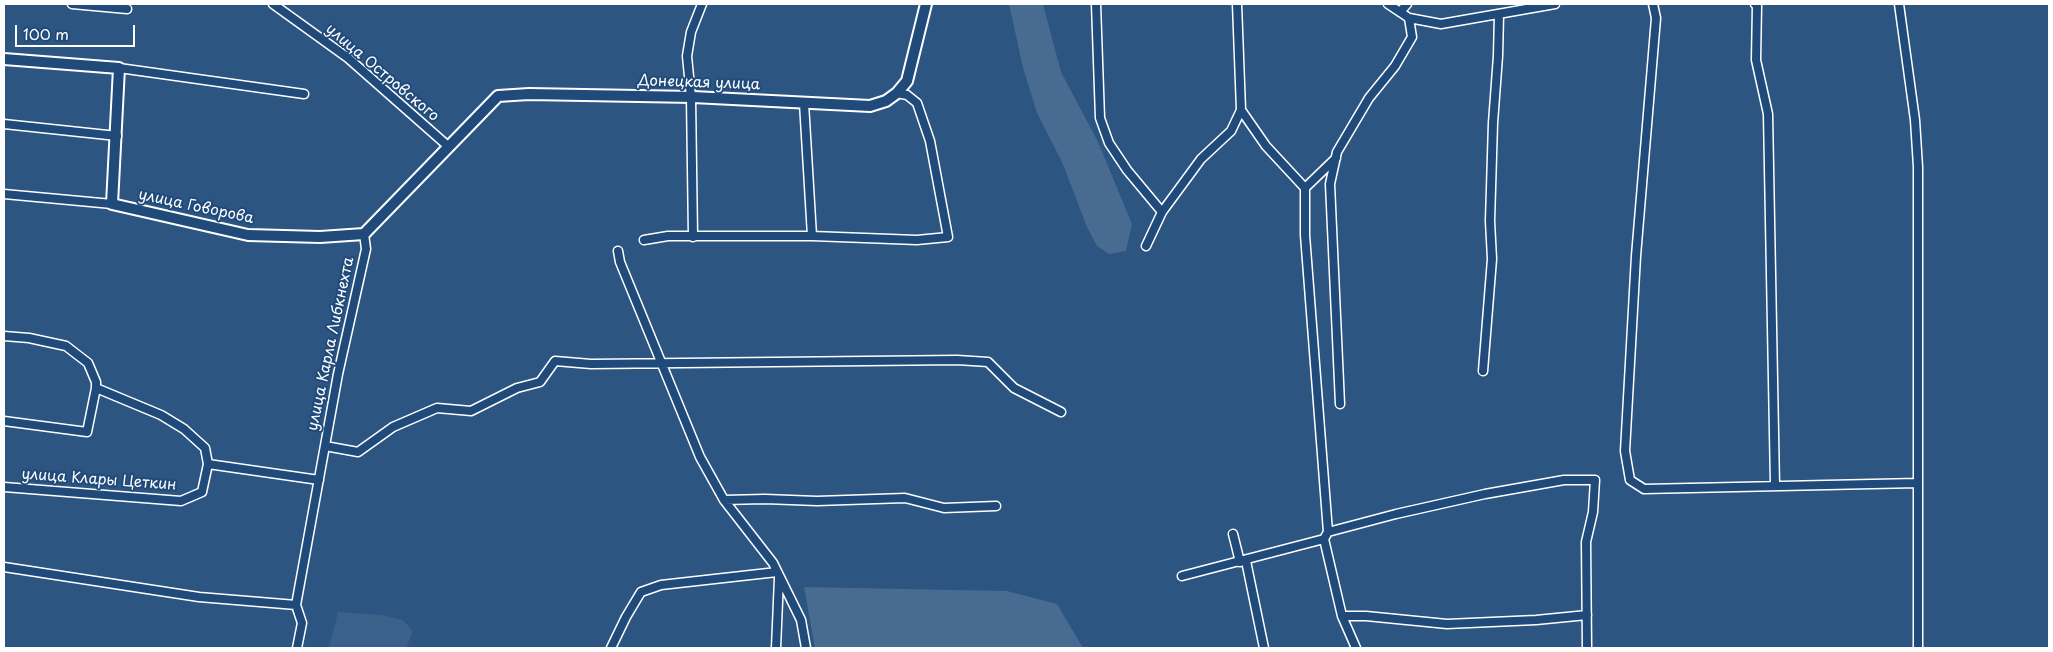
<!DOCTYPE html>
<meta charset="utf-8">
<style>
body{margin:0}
#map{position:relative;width:2053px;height:652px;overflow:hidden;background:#2c5582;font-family:"Playpen Sans",sans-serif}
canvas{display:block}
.frame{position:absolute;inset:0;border:5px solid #fff;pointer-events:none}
.scale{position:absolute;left:15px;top:25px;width:120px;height:22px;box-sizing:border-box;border:2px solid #fff;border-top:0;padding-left:6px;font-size:15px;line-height:18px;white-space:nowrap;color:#fff;-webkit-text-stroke:4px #1f4a7a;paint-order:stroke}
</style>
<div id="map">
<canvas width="2053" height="652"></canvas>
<div class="frame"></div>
<div class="scale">100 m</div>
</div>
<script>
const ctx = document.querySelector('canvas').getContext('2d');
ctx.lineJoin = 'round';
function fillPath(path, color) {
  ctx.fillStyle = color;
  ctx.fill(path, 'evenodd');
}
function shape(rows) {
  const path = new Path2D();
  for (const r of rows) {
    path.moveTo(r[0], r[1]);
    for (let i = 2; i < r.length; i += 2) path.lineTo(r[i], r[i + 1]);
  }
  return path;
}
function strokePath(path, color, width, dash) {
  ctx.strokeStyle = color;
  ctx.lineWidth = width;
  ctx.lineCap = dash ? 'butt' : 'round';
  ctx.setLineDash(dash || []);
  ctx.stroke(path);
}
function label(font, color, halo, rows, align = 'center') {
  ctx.font = font + ' "Playpen Sans",sans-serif';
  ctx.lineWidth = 4;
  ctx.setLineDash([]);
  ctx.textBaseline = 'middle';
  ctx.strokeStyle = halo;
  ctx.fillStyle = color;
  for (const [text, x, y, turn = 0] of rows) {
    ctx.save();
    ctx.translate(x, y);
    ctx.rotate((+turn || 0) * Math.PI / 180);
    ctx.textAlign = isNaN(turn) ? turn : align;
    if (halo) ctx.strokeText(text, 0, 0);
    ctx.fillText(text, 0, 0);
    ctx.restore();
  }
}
const built = shape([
 [338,612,382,615,403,620,413,631,406,648,329,648]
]);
const green = shape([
 [1009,4,1043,4,1061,72,1098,142,1132,224,1126,251,1109,254,1097,246,1087,227,1062,162,1037,113,1023,68],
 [804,587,1007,591,1057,604,1083,648,815,648]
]);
const minor = shape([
 [72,4,127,9],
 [273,4,348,58,449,147],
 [1096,4,1100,118,1109,143,1127,170,1162,212],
 [1237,4,1241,110,1266,146,1305,188],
 [1653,4,1656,18,1636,256,1625,451,1630,480,1644,489,1918,483],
 [1755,4,1757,6,1756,60,1768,114,1775,486],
 [1899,4,1915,120,1918,167,1918,648],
 [1400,12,1407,4],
 [1409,18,1441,24,1555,4],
 [119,68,304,94],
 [804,103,812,236],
 [4,124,117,136],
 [1336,158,1305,188,1305,235,1328,532,1324,539,1342,616,1356,648],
 [4,194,112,204],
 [693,237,691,97,687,56,691,32,702,4],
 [644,240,668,236,812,236,917,240,948,237,930,141,917,103,907,95,897,93],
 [1146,246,1162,212,1201,159,1231,131,1241,110],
 [618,251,620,262,700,457,724,500,773,563,801,620,806,648],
 [4,336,29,338,66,346,88,363,96,382,96,388,161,415,184,429,205,448,208,464],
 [1483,371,1492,259,1490,221,1493,123,1498,56,1499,15],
 [1340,404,1330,184,1337,152,1369,98,1395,66,1412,37,1409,18,1388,4],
 [4,421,87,432,96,388],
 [325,446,358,452,393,427,437,408,471,411,517,388,540,382,555,361,591,364,957,360,988,362,1014,388,1061,412],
 [4,487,181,501,202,492,208,464,319,480],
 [724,500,765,499,817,501,905,498,944,508,996,506],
 [1328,532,1396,514,1485,494,1564,480,1595,480,1593,512,1586,542,1587,648],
 [1233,534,1240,562],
 [1246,561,1264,648],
 [4,567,199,597,296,605],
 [1182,576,1324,539],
 [1342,616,1366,616,1447,624,1536,620,1587,615],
 [297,648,302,623,296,605,338,374,366,249,364,234],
 [611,648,626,617,641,592,661,585,777,572],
 [776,648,779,578]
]);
const tertiary = shape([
 [4,59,119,68,112,204,248,235,320,237,364,234,498,96,529,94,693,97,870,106,886,101,897,93,907,81,926,4]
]);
const streetNames = [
 ["улица Островского",382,73,40],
 ["Донецкая улица",699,83,2],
 ["улица Говорова",196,207,12],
 ["улица Карла Либкнехта",331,344,-78],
 ["улица Клары Цеткин",99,480,4]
];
fillPath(built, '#3b618b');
fillPath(green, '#486b92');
strokePath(minor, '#fff', 11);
strokePath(tertiary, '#fff', 14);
strokePath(minor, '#1f4a7a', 8);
strokePath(tertiary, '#1f4a7a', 10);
label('15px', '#fff', '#1f4a7a', streetNames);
</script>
